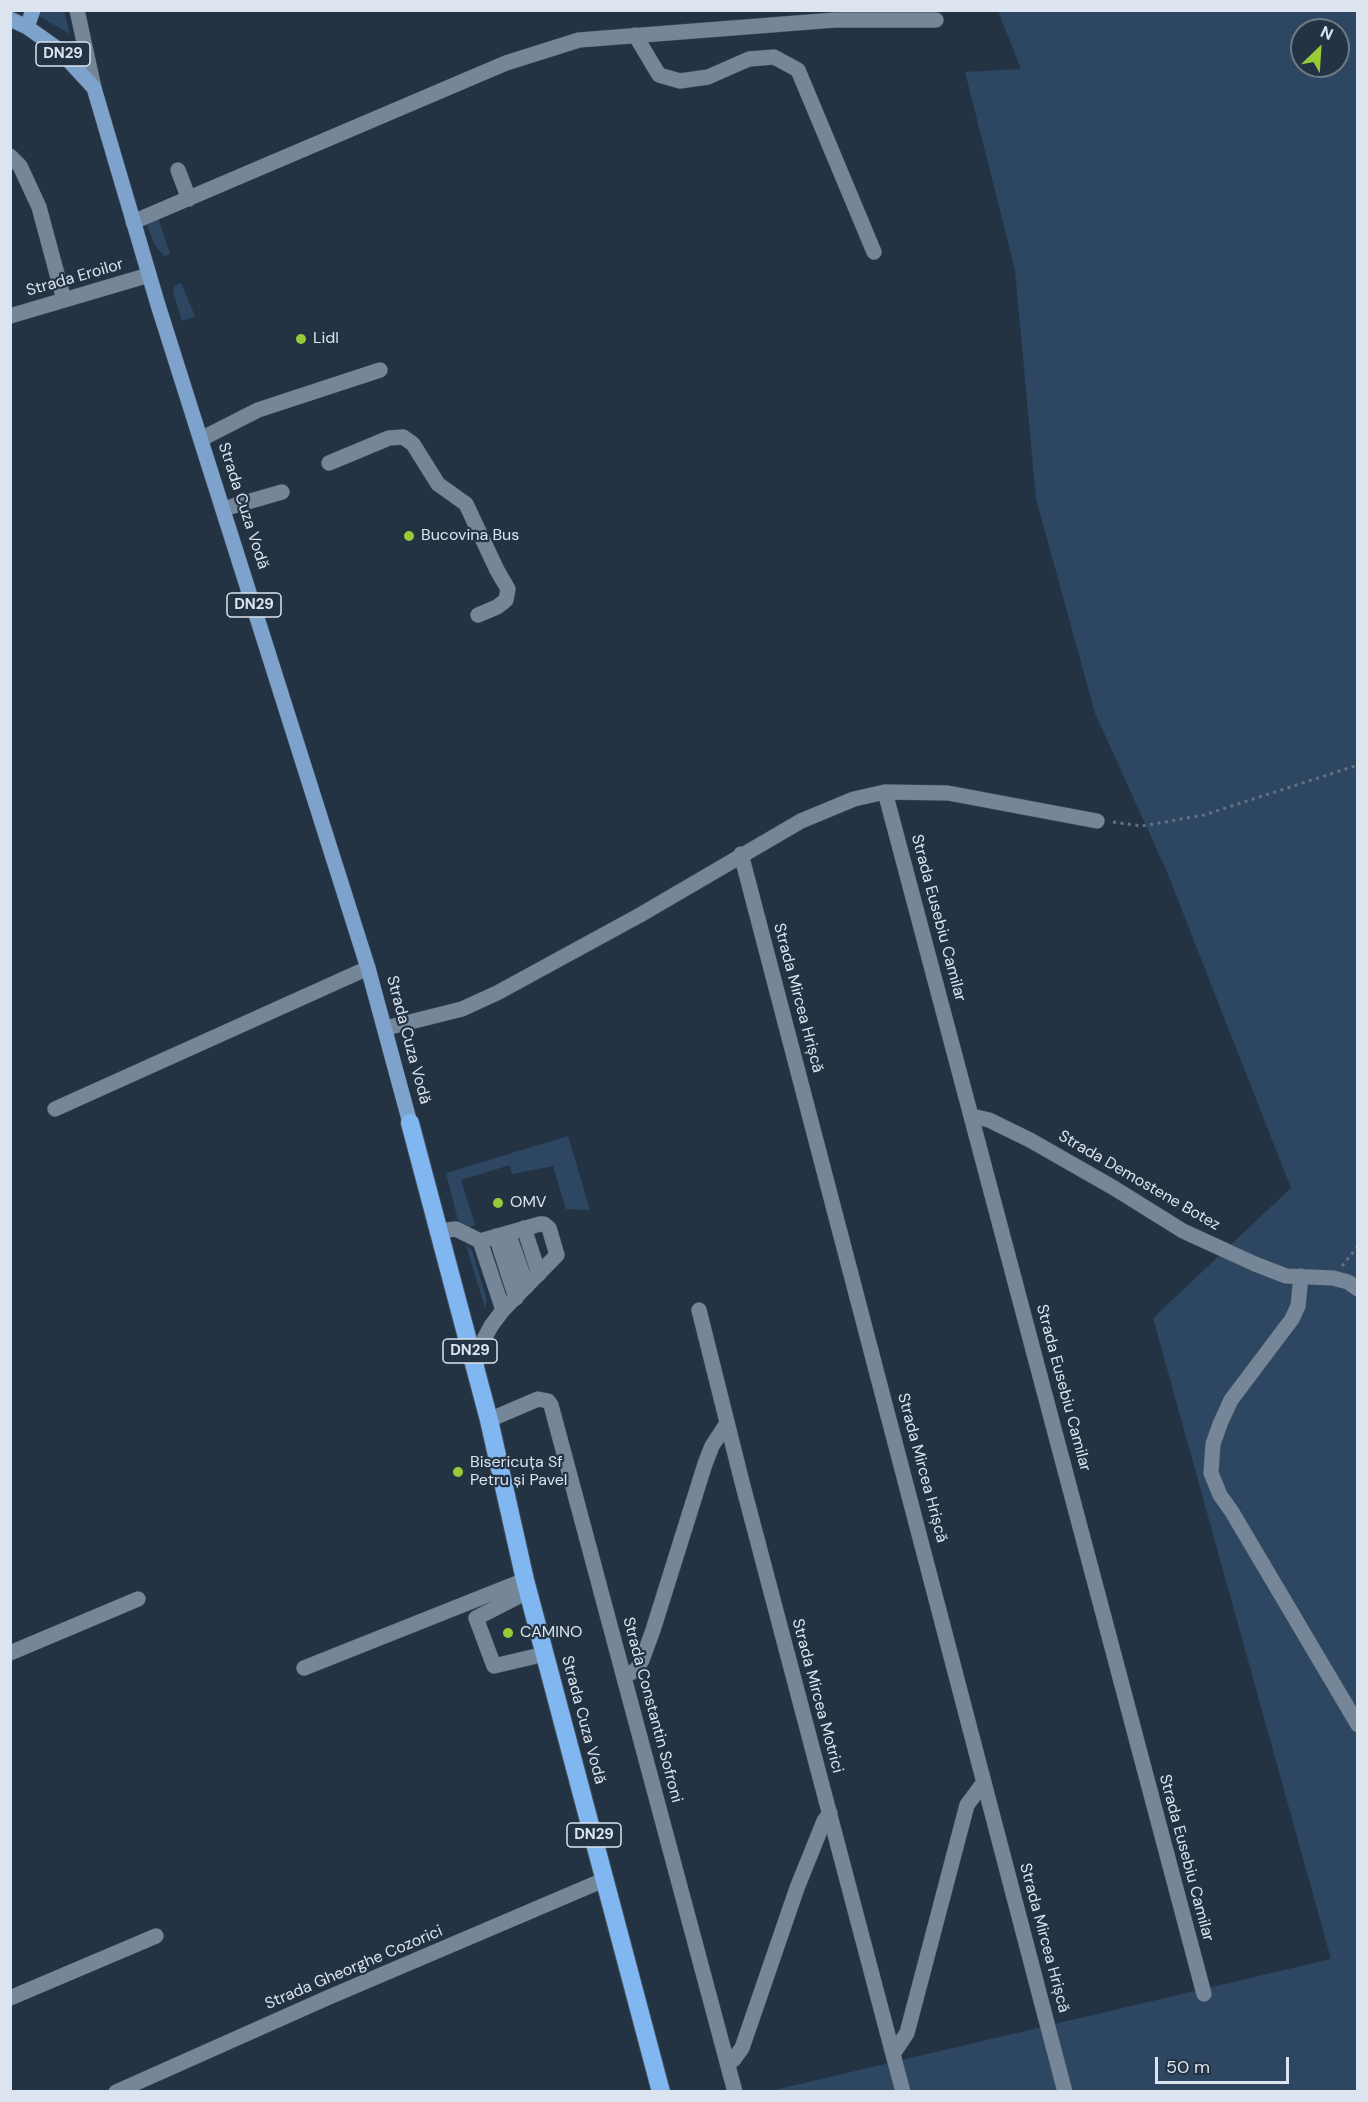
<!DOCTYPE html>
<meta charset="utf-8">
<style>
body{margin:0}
#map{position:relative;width:1368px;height:2102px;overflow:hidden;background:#243343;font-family:"DM Sans",sans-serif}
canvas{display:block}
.frame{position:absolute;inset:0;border:12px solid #dbe4ef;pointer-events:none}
.north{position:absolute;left:1290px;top:18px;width:60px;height:60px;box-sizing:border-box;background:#243343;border:2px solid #6d7a88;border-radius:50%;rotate:25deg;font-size:16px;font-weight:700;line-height:24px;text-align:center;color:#dbe4ef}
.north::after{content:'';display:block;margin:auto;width:21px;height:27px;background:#98cb36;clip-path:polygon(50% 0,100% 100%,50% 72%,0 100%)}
.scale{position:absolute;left:1155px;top:2057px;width:134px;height:27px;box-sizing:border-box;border:3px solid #dbe4ef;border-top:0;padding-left:8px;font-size:18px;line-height:21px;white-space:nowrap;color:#dbe4ef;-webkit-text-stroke:4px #243343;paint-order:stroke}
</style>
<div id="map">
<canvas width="1368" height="2102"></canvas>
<div class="frame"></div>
<div class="north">N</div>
<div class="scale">50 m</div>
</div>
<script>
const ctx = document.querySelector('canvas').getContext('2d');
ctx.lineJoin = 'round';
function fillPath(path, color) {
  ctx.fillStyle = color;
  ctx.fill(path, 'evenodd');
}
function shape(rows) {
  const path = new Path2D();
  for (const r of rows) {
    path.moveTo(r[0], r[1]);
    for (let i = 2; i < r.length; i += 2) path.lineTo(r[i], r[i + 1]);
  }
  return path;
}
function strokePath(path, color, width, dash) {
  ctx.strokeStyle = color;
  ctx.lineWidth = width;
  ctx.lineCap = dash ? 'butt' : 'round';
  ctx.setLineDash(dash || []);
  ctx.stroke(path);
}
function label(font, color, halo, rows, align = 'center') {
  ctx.font = font + ' "DM Sans",sans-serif';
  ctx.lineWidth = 4.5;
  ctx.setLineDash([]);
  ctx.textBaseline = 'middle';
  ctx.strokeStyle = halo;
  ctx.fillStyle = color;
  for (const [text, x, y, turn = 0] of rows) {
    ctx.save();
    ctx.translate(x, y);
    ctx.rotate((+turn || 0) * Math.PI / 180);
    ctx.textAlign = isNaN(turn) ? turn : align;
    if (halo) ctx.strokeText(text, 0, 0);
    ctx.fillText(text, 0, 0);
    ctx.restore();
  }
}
const green = shape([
 [42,11,64,11,70,34,37,15],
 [998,11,1357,11,1357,2091,766,2092,1331,1959,1153,1318,1291,1188,1167,872,1095,713,1036,499,1015,270,965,72,1021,69],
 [1302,30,1338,30,1338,66,1302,66],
 [156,212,170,254,164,256,154,244,144,217],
 [181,283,195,316,182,321,173,291,175,286],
 [568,1136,590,1210,566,1209,553,1166,512,1174,510,1165,461,1180,475,1225,469,1227,458,1220,446,1173],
 [466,1245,472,1250,487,1300,485,1308]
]);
const path = shape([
 [1113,822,1142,826,1204,815,1358,765],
 [1342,1266,1358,1246]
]);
const minor = shape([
 [77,10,94,88],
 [635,35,659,75,680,81,708,77,749,59,774,57,798,70,874,252],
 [10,156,20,166,39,207,64,300],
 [178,170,189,199],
 [133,222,506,63,579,40,835,20,936,20],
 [10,316,149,275],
 [201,439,258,410,380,370],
 [329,463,389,438,403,437,413,444,438,484,466,504,497,570,508,589,506,600,497,607,478,615],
 [223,509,282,492],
 [885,792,1204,1994],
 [741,854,1065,2092],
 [386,1028,462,1009,497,993,640,915,801,821,854,799,885,792,948,793,1097,821],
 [55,1109,368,968],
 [972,1116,989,1120,1030,1140,1114,1188,1183,1231,1255,1264,1286,1276,1333,1278,1348,1282,1358,1289],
 [524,1228,539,1274],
 [437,1231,456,1229,480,1241,503,1310,491,1326,482,1343,475,1369],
 [508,1233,527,1286],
 [496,1236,516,1298],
 [480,1241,540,1224,544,1224,549,1228,557,1255,503,1310],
 [1301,1276,1298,1306,1292,1319,1231,1400,1220,1424,1213,1444,1211,1473,1220,1495,1232,1512,1358,1725],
 [699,1310,742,1482,903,2092],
 [489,1420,538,1399,548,1401,551,1405,735,2092],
 [529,1591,476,1618,494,1666,545,1654],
 [10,1653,138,1599],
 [304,1668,525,1580],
 [625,1676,636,1670,642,1660,653,1630,705,1464,712,1446,727,1423],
 [10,1998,156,1936],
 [893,2054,907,2033,967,1805,984,1782],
 [728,2064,734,2059,742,2048,797,1888,824,1821,830,1813],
 [116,2092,327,1998,606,1879]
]);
const major = shape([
 [10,19,27,27,58,49,94,88,158,305,368,968,410,1123],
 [27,27,33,10]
]);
const highway = shape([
 [410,1123,489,1420,525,1580,661,2092]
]);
const markers = [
 [301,339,6,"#98cb36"],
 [409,536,6,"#98cb36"],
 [498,1203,6,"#98cb36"],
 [458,1472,6,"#98cb36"],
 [508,1633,6,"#98cb36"]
];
const shields = [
 [63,54,54],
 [254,605,54],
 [470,1351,54],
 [594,1835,54]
];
const shieldNames = [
 ["DN29",63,54],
 ["DN29",254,605],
 ["DN29",470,1351],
 ["DN29",594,1835]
];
const streetNames = [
 ["Strada Eroilor",75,278,-16],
 ["Strada Cuza Vodă",243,506,72],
 ["Strada Eusebiu Camilar",938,918,75],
 ["Strada Mircea Hrișcă",798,998,75],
 ["Strada Cuza Vodă",408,1040,75],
 ["Strada Demostene Botez",1139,1181,30],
 ["Strada Eusebiu Camilar",1063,1388,75],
 ["Strada Mircea Hrișcă",922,1468,75],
 ["Strada Mircea Motrici",817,1696,75],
 ["Strada Constantin Sofroni",652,1710,75],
 ["Strada Cuza Vodă",583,1720,75],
 ["Strada Eusebiu Camilar",1186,1858,75],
 ["Strada Mircea Hrișcă",1044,1938,75],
 ["Strada Gheorghe Cozorici",354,1968,-23]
];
const poiNames = [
 ["Lidl",313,339],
 ["Bucovina Bus",421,536],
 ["OMV",510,1203],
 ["Bisericuța Sf",470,1463],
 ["Petru și Pavel",470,1481],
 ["CAMINO",520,1633]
];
fillPath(green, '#2d4763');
strokePath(minor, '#434f5c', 16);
strokePath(major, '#434f5c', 16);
strokePath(highway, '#434f5c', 20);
strokePath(path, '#64717f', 3, [3, 4.5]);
strokePath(minor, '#768699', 15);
strokePath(major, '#7da3cd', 15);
strokePath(highway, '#81b7f0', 18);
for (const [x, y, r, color] of markers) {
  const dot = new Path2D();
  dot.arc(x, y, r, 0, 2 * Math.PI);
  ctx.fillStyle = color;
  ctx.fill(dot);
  strokePath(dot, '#243343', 2);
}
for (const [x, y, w] of shields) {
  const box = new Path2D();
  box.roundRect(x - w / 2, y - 12, w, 24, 4.5);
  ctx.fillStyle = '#243343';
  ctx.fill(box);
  strokePath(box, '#dbe4ef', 1.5);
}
label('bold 15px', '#dbe4ef', null, shieldNames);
label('16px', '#dbe4ef', '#243343', streetNames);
label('16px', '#dbe4ef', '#243343', poiNames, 'left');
</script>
